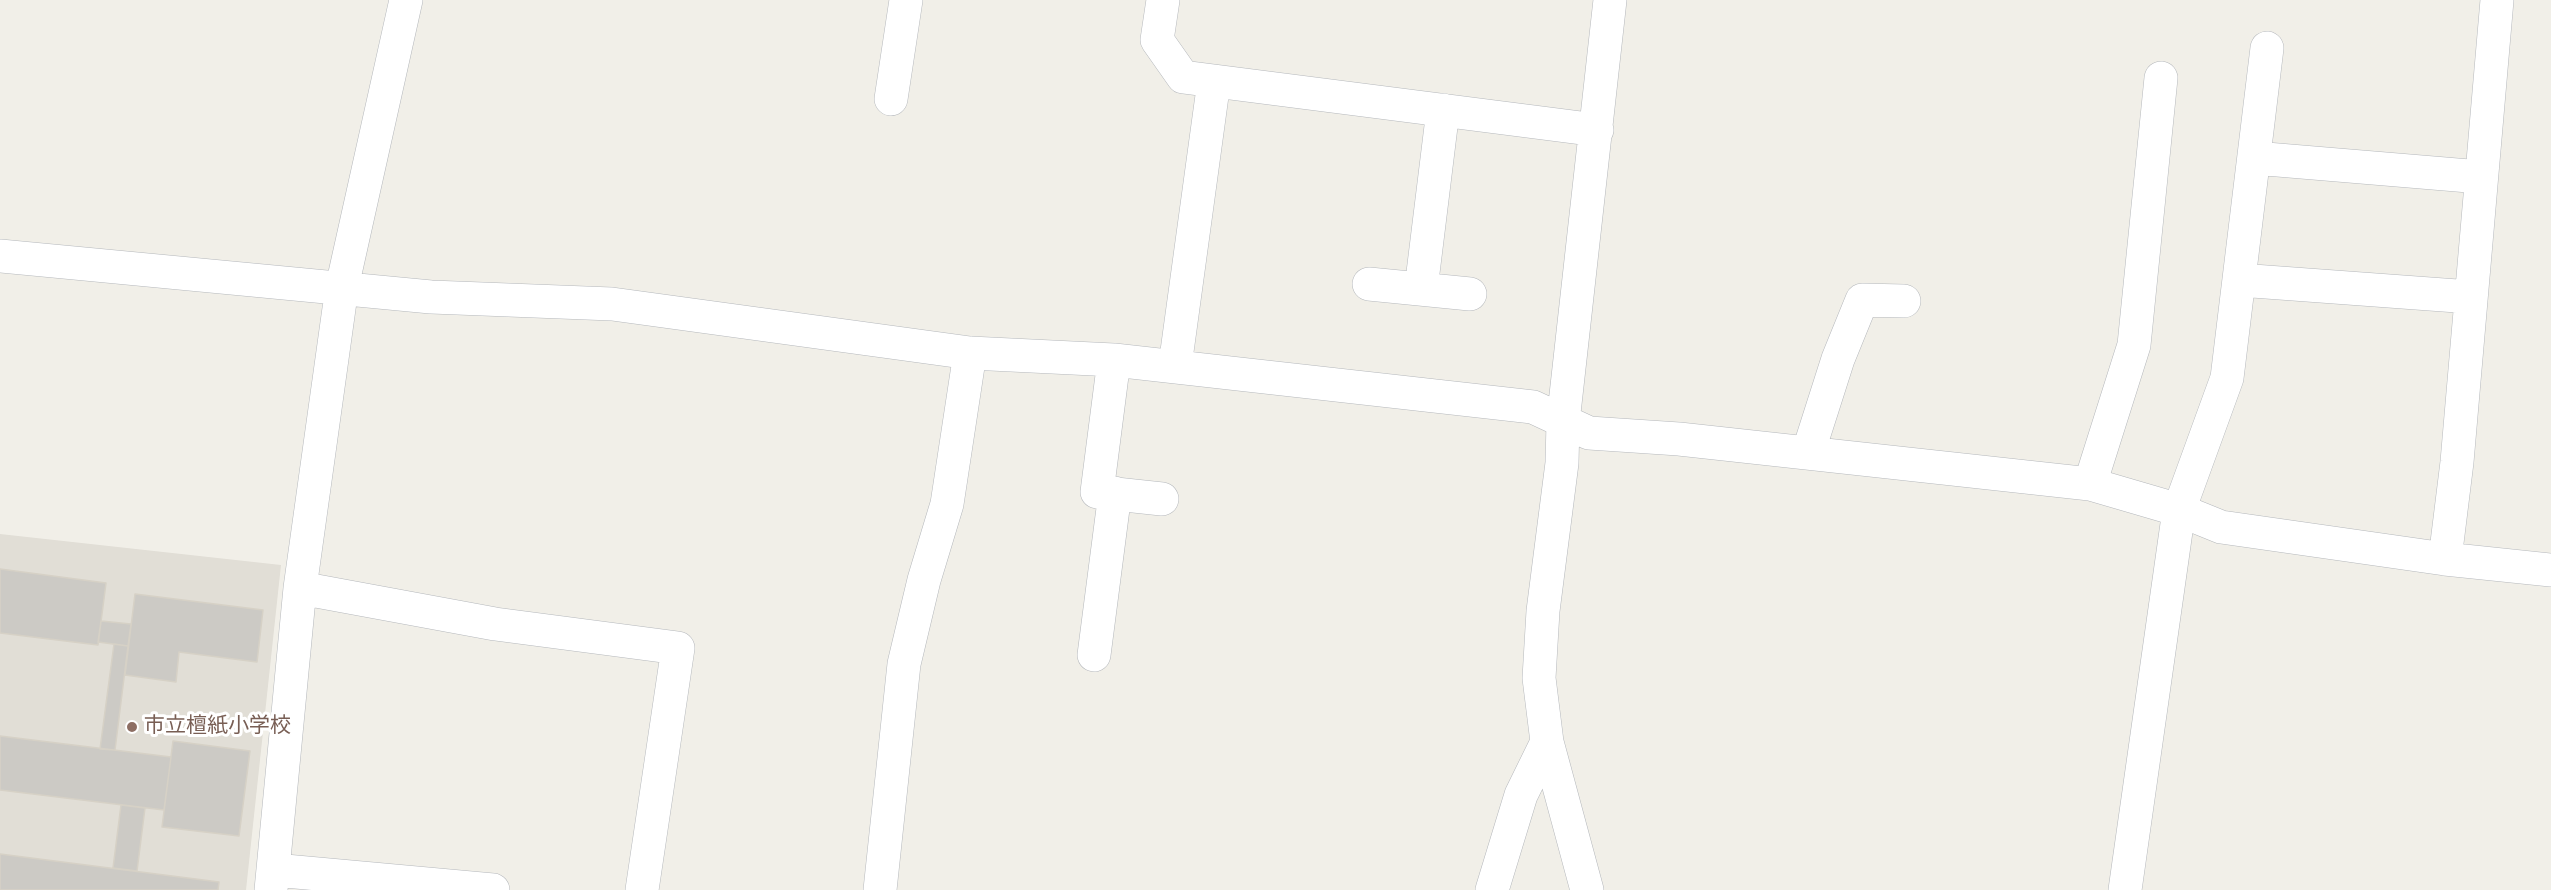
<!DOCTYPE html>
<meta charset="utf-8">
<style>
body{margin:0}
canvas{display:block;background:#f1efe8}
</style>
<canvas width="2551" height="890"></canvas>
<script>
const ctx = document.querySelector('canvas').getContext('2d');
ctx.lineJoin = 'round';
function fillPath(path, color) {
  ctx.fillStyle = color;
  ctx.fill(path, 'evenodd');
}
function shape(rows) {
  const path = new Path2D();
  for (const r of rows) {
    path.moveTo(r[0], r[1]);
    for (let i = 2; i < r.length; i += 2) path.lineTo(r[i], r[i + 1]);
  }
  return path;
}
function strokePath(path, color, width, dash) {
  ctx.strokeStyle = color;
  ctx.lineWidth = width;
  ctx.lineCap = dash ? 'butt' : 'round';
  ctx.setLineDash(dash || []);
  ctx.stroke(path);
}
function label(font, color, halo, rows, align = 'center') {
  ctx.font = font + ' "DejaVu Sans","Noto Sans JP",sans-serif';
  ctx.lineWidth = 6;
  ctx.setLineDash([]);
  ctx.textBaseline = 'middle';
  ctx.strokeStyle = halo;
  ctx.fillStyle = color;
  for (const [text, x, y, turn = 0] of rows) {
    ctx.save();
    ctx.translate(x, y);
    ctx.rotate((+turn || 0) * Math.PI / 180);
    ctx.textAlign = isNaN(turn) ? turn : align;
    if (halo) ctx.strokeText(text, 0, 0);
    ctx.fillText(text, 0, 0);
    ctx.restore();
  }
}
const education = shape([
 [0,534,281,565,246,890,0,890]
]);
const building = shape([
 [0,569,106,583,98,645,0,633,0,569],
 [135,594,263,610,257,662,179,652,176,682,125,675,135,594],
 [101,621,131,624,128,646,98,642,101,621],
 [114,644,128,646,115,750,100,749,114,644],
 [0,736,171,757,164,810,0,790,0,736],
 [173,741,250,751,239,836,162,827,173,741],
 [121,805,145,808,137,871,113,868,121,805],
 [0,854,219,882,218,890,0,890,0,854]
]);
const minor = shape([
 [1163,0,1157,40,1183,77,1597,130],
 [891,99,906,0],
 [2254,158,2481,177],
 [0,256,431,297,612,304,970,353,1114,360,1533,407,1589,433,1679,439,2090,484,2179,510,2221,527,2445,559,2551,570],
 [2239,280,2471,297],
 [1369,284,1470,294],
 [1421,289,1443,110],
 [1114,360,1097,492,1162,499],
 [1175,366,1214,81],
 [1808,453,1838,359,1862,300,1904,301],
 [2090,484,2134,345,2161,78],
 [2445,559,2457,462,2497,0],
 [300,588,495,624,678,648,642,890],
 [1094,655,1115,493],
 [274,870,493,890],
 [271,890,300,588,342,287,406,0],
 [880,890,904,664,924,580,947,504,970,353],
 [1492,890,1521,795,1547,742],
 [1587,890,1547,742,1539,678,1543,611,1562,463,1563,422,1610,0],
 [2125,890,2179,510,2227,378,2267,48]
]);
const markers = [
 [132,727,6,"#8d6e63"]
];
const educationNames = [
 ["市立檀紙小学校",144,727]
];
fillPath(education, '#e1ded6');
fillPath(building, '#cccac5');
strokePath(building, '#d6d1c6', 1.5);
strokePath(minor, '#b5b8bc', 34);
strokePath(minor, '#fff', 33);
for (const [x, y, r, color] of markers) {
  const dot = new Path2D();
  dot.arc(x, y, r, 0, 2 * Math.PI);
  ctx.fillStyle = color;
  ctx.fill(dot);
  strokePath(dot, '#fff', 2);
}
label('21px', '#785e54', '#fff', educationNames, 'left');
</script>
